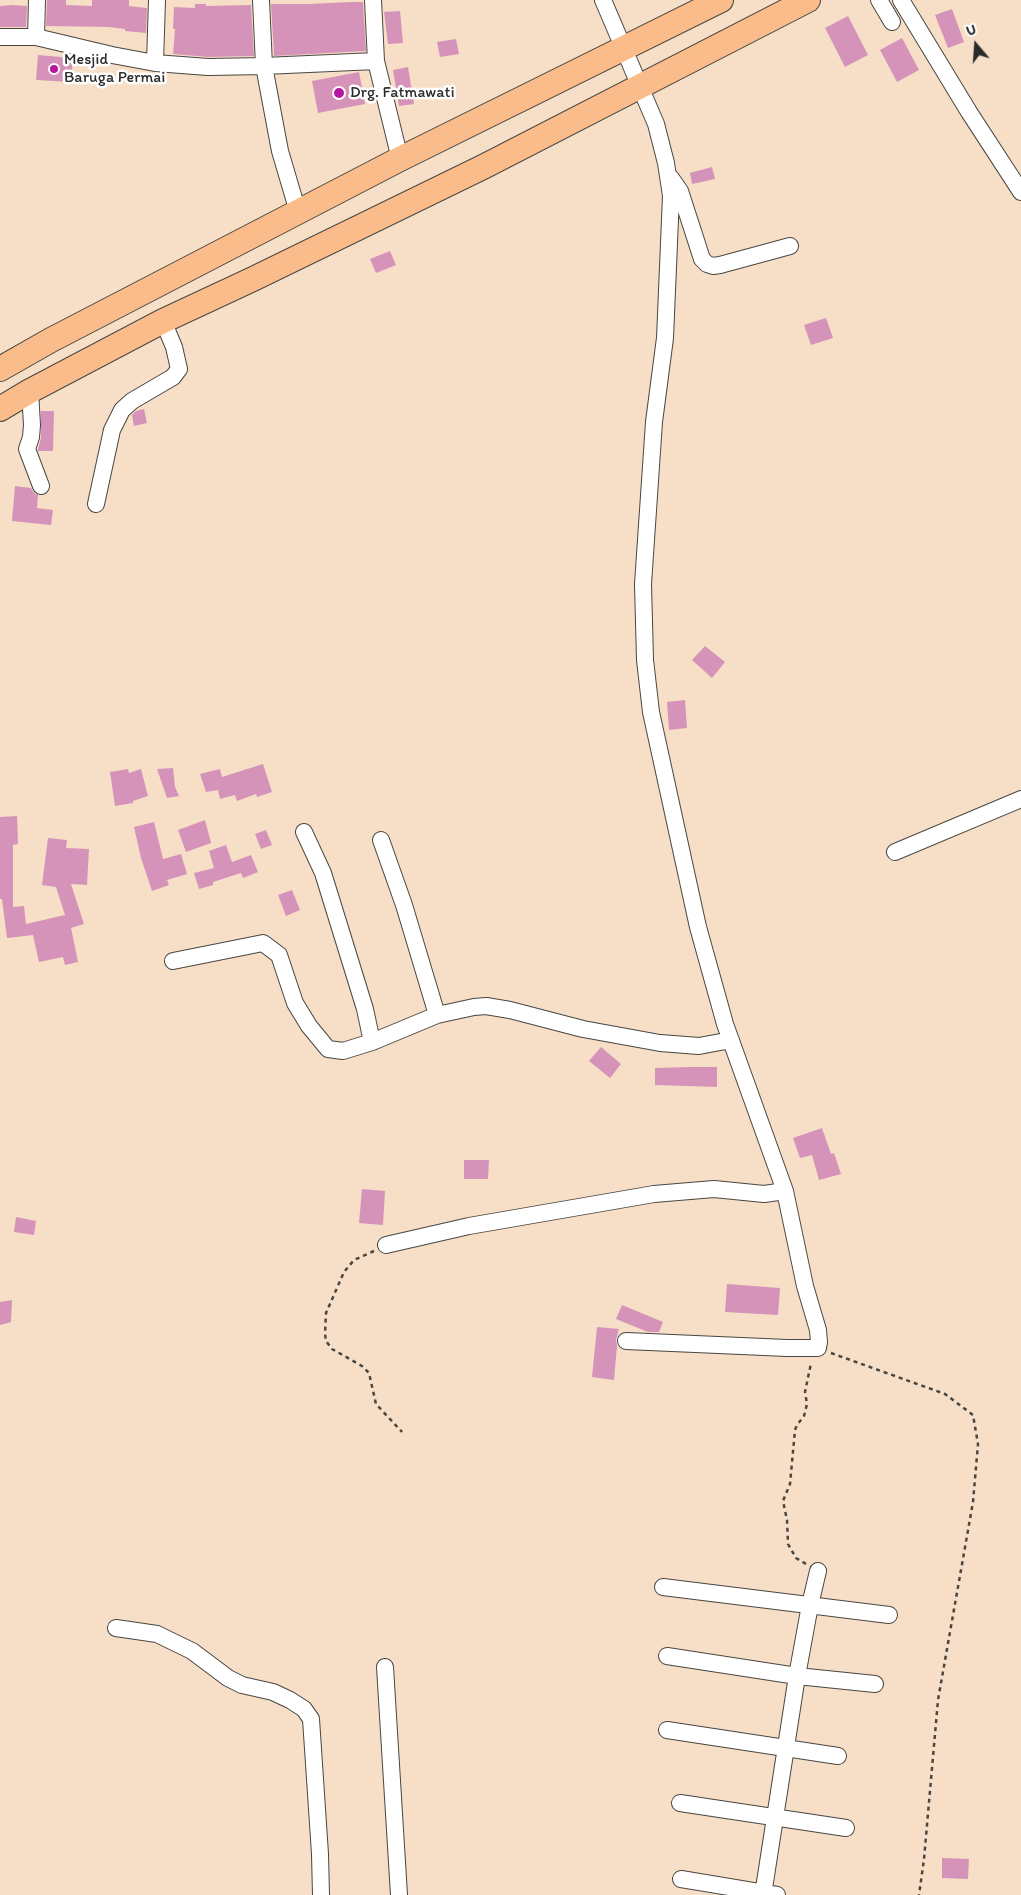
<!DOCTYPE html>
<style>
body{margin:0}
#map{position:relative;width:1021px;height:1895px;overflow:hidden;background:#f6dfc6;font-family:Itim,sans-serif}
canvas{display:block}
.north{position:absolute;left:951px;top:20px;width:50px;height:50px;-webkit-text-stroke:4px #fff;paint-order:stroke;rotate:342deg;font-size:14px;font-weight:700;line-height:20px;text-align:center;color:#2b2b2b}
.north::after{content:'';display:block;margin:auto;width:18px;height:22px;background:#2b2b2b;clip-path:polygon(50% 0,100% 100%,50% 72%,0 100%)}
</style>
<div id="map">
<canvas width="1021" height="1895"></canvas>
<div class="north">U</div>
</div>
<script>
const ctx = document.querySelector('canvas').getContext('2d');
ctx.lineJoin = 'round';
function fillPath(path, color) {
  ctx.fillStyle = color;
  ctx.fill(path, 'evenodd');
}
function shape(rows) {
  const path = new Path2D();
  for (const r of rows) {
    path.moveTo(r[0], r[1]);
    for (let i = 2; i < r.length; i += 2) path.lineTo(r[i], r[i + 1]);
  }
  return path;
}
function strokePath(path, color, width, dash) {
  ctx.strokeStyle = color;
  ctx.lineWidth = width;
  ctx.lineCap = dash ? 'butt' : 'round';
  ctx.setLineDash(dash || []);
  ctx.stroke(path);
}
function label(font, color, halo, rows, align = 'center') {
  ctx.font = font + ' Itim,sans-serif';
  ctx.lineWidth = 5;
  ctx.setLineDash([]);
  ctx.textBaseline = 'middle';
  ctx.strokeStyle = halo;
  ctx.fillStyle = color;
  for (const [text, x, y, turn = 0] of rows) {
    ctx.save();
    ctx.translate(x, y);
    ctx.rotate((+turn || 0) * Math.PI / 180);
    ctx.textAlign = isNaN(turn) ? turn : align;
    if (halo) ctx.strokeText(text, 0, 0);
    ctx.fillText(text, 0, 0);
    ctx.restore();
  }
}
const building = shape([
 [47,0,66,0,66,5,92,6,92,0,129,0,129,6,147,8,146,33,125,31,125,29,109,27,46,26],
 [352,2,363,2,366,51,274,56,271,4,307,4],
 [195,4,206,4,206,6,251,5,254,56,208,57,173,54,175,29,173,29,174,7,195,8],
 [12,5,27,6,26,27,0,27,0,6],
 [952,9,964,42,948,48,935,15],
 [400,11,403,43,388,44,384,12],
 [848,16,868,55,845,67,825,28],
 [902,38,919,70,897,82,880,50],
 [456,39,459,54,440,57,437,42],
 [38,55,73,58,71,82,36,80],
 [408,67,414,104,399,106,393,70],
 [359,72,365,104,318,113,312,81],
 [712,167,715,179,692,184,690,173],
 [390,251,396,265,376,273,370,259],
 [826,318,833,338,811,345,804,325],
 [144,409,147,423,134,426,132,415,136,411],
 [41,411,54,411,53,451,38,451,38,449,41,438],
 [15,486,31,488,34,493,38,495,37,508,53,510,51,525,12,521],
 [705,646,725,662,712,678,692,660],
 [685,700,687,728,669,730,667,702],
 [263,764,272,792,257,797,256,794,237,801,235,795,220,799,218,790,206,792,200,774,220,769,222,777],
 [173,768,175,787,179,796,167,798,157,769],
 [128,769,129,773,141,769,148,796,133,801,133,803,115,806,110,772],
 [17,816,18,844,13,845,13,907,24,906,26,924,65,915,56,887,42,885,48,838,67,840,66,848,89,849,87,885,71,884,84,924,71,928,78,962,65,965,63,957,39,962,33,935,7,938,2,899,0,899,0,817],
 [205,820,211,843,186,852,178,830],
 [154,822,163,859,181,854,187,874,167,880,169,885,152,891,141,858,134,827],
 [266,830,272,845,261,849,255,834],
 [226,845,232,862,251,855,258,872,243,878,241,873,213,882,213,885,199,889,194,873,214,868,209,851],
 [292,890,300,910,286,916,278,895],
 [601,1047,621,1064,610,1078,589,1061],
 [690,1067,717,1067,717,1087,655,1085,655,1068],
 [822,1128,831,1154,834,1153,841,1174,819,1180,812,1155,800,1158,793,1138],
 [464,1160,489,1160,488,1179,464,1179],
 [362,1189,385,1191,383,1225,359,1223],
 [16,1217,36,1221,34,1235,14,1232],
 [727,1284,780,1288,778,1315,725,1312],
 [12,1300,11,1322,0,1325,0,1302],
 [622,1305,663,1322,659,1332,648,1332,616,1319],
 [597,1327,619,1329,616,1340,617,1346,614,1380,592,1377],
 [942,1858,969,1859,968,1879,942,1878]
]);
const path = shape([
 [374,1251,354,1260,344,1272,326,1313,325,1334,326,1341,332,1349,362,1366,369,1373,376,1404,402,1432],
 [831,1353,945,1394,973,1415,978,1444,973,1502,938,1700,924,1859,919,1895],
 [806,1564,796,1558,788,1544,787,1520,783,1501,790,1484,795,1430,797,1425,804,1416,807,1404,805,1392,811,1363]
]);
const minor = shape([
 [373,0,376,61,400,159],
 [603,0,656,124,666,163,671,196,665,338,654,422,643,584,645,660,651,712,698,927,725,1024,785,1191,805,1286,818,1330,819,1342,818,1348,787,1348,626,1341],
 [879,0,892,22],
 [901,0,969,112,1021,192],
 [0,37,36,37,112,55,155,63,208,67,264,66,261,0],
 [36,37,37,0],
 [155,63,157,0],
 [671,178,680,191,702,259,707,264,713,266,720,265,790,246],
 [298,212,280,151,264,66,376,61],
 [30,391,32,425,31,437,27,449,41,486],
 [96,504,112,430,122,410,132,401,173,377,179,369,174,347,163,321],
 [304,832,323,873,365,1009,372,1042],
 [381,840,404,905,437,1015],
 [895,852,1021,799],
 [173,961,263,943,279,955,295,1003,309,1026,328,1049,343,1051,372,1042,437,1015,474,1007,486,1006,510,1010,583,1029,660,1043,699,1046,731,1040],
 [386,1245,469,1226,654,1194,714,1189,764,1194,785,1191],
 [663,1587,889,1615],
 [116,1628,157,1634,192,1651,228,1678,242,1685,273,1692,290,1700,304,1709,311,1719,320,1854,321,1895],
 [667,1656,797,1676,875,1684],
 [385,1667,399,1895],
 [667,1730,838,1756],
 [680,1803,846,1828],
 [681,1879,777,1895],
 [763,1895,797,1676,810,1605,818,1571]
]);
const highway = shape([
 [0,369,51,340,400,159,721,0],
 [0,409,30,391,163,321,253,279,483,167,808,0]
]);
const markers = [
 [54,69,5,"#b5179e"],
 [339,93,6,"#b5179e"]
];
const poiNames = [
 ["Mesjid",64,60],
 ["Baruga Permai",64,78],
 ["Drg. Fatmawati",350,93]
];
fillPath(building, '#d693b9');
strokePath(minor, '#494642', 18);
strokePath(highway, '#494642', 26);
strokePath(path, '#494642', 2.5, [4, 4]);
strokePath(minor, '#fff', 16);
strokePath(highway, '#f9bc8a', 24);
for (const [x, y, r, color] of markers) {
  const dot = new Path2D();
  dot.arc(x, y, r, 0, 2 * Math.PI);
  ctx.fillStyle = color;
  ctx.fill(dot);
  strokePath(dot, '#fff', 2);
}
label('16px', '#2b2b2b', '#fff', poiNames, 'left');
</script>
